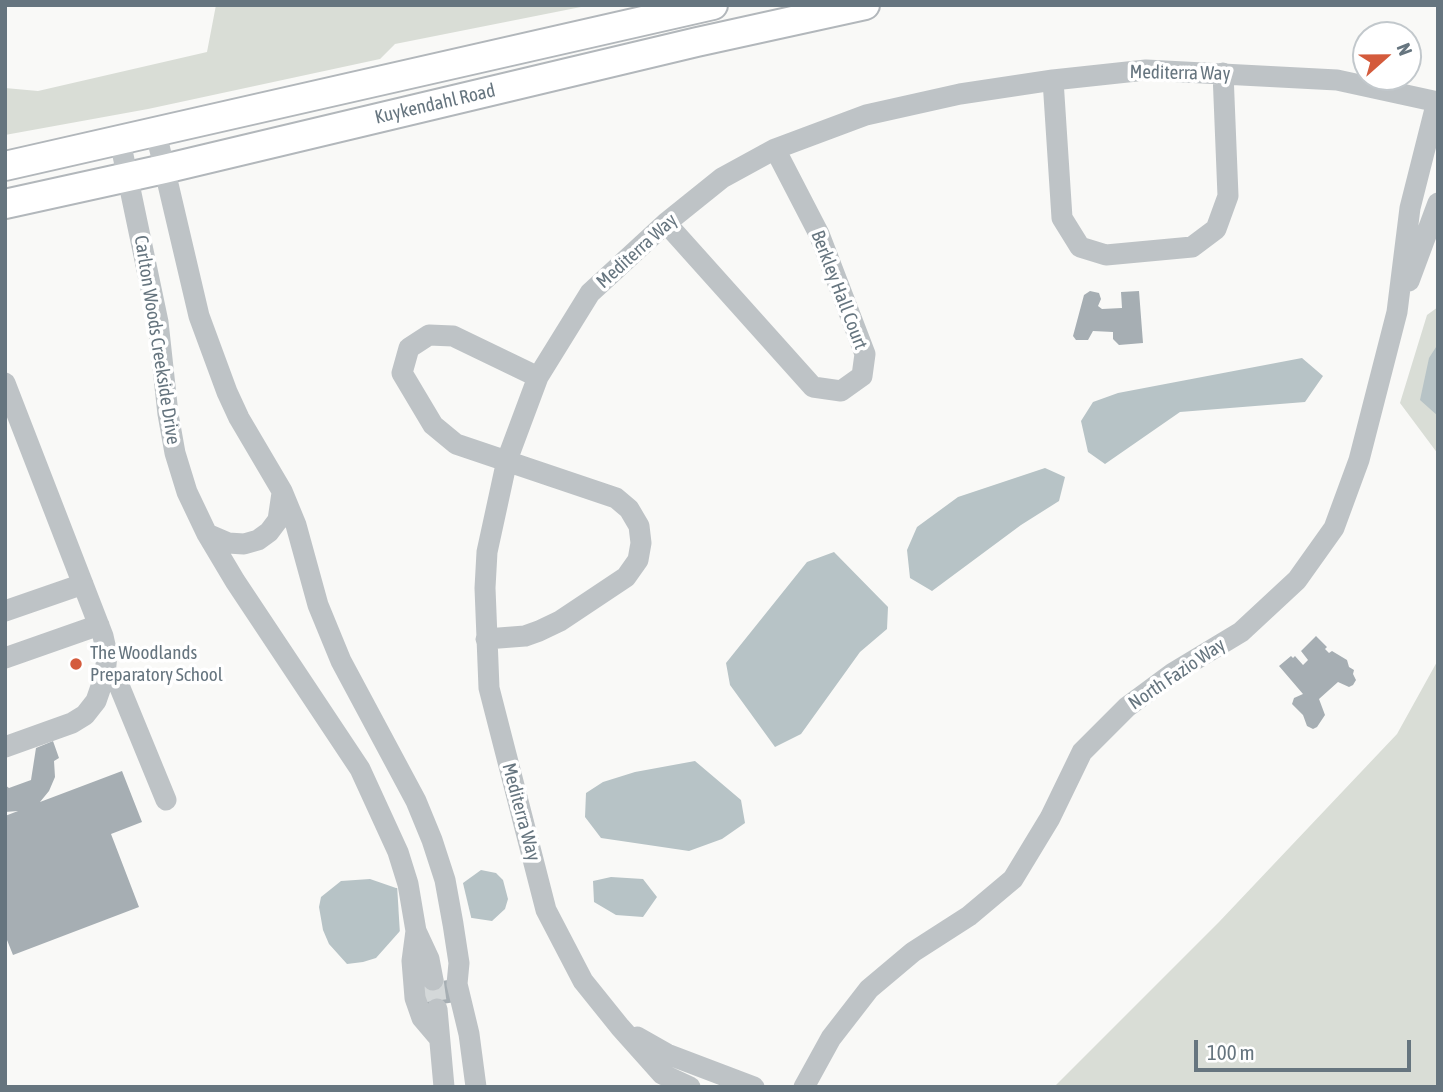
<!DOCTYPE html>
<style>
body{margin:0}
#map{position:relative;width:1443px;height:1092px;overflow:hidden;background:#f9f9f7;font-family:"Asap Condensed",sans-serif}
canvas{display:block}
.frame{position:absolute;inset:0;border:7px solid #66757f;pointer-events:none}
.north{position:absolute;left:1352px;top:21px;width:70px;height:70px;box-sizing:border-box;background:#fff;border:2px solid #c2c8cc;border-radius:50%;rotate:69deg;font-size:19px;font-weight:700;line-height:28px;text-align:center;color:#66757f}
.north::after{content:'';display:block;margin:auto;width:24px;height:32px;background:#d45b3c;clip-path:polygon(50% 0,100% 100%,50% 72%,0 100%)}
.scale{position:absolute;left:1194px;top:1040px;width:217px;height:32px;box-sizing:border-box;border:4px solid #66757f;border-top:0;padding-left:9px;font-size:21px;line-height:24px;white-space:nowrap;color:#66757f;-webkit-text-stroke:5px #fff;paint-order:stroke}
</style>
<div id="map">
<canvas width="1443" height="1092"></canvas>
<div class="frame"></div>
<div class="north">N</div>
<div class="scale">100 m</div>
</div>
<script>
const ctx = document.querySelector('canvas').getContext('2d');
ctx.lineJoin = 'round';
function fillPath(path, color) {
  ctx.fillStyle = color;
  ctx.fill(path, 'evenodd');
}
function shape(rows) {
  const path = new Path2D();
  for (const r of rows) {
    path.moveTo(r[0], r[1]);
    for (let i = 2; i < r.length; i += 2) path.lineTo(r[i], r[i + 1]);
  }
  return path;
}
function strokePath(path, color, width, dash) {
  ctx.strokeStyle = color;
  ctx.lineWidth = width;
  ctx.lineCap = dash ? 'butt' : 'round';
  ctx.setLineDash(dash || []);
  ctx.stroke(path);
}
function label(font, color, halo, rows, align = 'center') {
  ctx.font = font + ' "Asap Condensed",sans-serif';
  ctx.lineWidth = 7;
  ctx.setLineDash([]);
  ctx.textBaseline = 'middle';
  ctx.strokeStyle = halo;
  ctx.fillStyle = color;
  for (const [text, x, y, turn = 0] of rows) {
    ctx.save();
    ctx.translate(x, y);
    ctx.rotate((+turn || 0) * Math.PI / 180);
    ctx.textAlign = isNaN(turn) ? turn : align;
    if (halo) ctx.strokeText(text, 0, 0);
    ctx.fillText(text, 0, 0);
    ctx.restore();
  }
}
const green = shape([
 [216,5,591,5,395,44,380,59,148,109,5,135,5,88,38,91,207,52],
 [1438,307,1438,454,1400,403,1427,315],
 [1438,660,1438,1087,1054,1087,1219,922,1397,734]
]);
const water = shape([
 [1438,344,1438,416,1420,400,1429,358],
 [1302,358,1323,376,1305,402,1180,412,1105,464,1088,452,1081,421,1093,402,1118,393],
 [1045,468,1065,477,1059,501,1021,525,932,591,910,578,907,550,917,527,958,497],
 [834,552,888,607,887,629,860,652,801,734,775,747,730,685,726,663,807,562],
 [695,761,741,800,745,823,722,839,689,851,601,838,585,817,586,793,603,782,635,772],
 [481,870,496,873,503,880,508,899,505,909,492,921,472,918,400,931,376,958,363,962,347,964,329,944,323,930,319,907,321,897,341,881,370,879,396,888,463,883],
 [611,877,643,879,657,897,643,917,616,915,594,902,593,881]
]);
const pier = shape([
 [462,879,472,921,400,934,397,885]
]);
const building = shape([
 [1090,291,1099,293,1101,299,1098,306,1102,309,1122,308,1121,292,1139,291,1143,343,1119,345,1113,339,1113,332,1093,331,1088,340,1076,340,1073,336,1084,295],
 [1316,636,1327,647,1325,649,1329,653,1332,651,1347,660,1349,667,1354,670,1353,674,1356,680,1353,685,1349,687,1338,682,1319,699,1325,715,1317,727,1313,729,1307,726,1303,715,1292,704,1294,698,1303,694,1279,666,1291,656,1293,658,1295,656,1303,665,1308,660,1301,651],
 [53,741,59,758,54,761,55,777,49,791,40,802,122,771,142,822,111,834,139,907,13,955,5,935,5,816,18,811,5,812,5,785,9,788,31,780,36,748],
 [448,980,455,1002,424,1007,421,988,439,986,442,981]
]);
const minorTunnel = shape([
 [433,980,437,1009]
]);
const minor = shape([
 [1053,80,1062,218,1080,247,1106,255,1192,247,1216,229,1228,196,1223,73],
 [156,133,199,316,227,392,239,418,282,491,296,525,318,605,341,661,416,801,432,840,445,880,453,924,459,963,457,984,469,1034,476,1087],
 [120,141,158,322,168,414,175,453,187,492,207,534,235,581,360,769,398,852,408,884,416,931,429,959,433,980],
 [666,223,813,387,841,391,862,376,865,354,819,234,775,149],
 [1409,281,1438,203],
 [5,383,103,636,107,654,105,675,96,701,85,715,72,723,5,747],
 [207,534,228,543,244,544,258,540,269,532,278,520,282,493],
 [5,611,83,584],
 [486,639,525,636,539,631,560,621,626,577,638,560,641,543,639,526,629,509,616,498,456,444,433,425,402,373,409,348,429,335,453,336,538,377],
 [5,658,99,625],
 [105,673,118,683,166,800],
 [416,931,412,961,415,998,422,1018,439,1038],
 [437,1009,444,1087],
 [637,1037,667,1054,754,1087],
 [690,1087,662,1074,620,1027,583,981,546,910,489,688,485,588,487,552,507,460,538,377,590,293,666,223,722,178,775,149,866,115,960,94,1053,80,1146,70,1337,80,1438,102],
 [804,1087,831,1038,869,989,913,952,969,916,1013,879,1050,818,1082,752,1127,707,1173,673,1241,632,1297,580,1334,528,1359,460,1397,312,1410,208,1437,101]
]);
const major = shape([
 [5,166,713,5],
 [5,204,164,169,697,42,865,5]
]);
const markers = [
 [76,664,7,"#d45b3c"]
];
const streetNames = [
 ["Mediterra Way",1180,73,1],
 ["Kuykendahl Road",435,104,-13],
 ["Mediterra Way",637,251,-42],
 ["Berkley Hall Court",839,290,69],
 ["Carlton Woods Creekside Drive",157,340,81],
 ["North Fazio Way",1177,674,-34],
 ["Mediterra Way",521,812,75]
];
const poiNames = [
 ["The Woodlands",90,653],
 ["Preparatory School",90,675]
];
fillPath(green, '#d9ddd6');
fillPath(water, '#b7c3c6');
fillPath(pier, '#f9f9f7');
fillPath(building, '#a6aeb3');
strokePath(minorTunnel, '#d4d8d9', 21, [21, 10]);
strokePath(major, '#b2b7bb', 32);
strokePath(minor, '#bec3c6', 21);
strokePath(major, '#fff', 28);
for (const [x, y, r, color] of markers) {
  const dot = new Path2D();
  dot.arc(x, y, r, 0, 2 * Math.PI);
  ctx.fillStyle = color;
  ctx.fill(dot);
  strokePath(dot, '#fff', 2.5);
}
label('19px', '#66757f', '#fff', streetNames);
label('19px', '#66757f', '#fff', poiNames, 'left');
</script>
